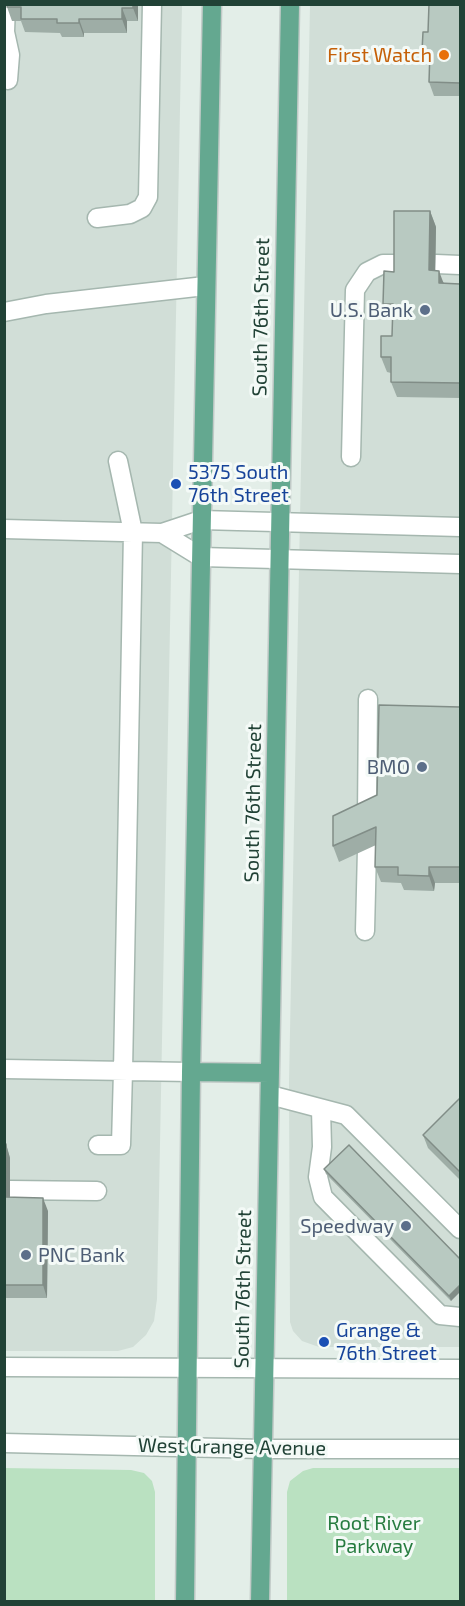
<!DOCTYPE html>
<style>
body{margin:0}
#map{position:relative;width:465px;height:1606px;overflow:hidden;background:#e3eee8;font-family:"Exo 2",sans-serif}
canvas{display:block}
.frame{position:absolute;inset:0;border:6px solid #214236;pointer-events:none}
</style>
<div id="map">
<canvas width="465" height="1606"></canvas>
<div class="frame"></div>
</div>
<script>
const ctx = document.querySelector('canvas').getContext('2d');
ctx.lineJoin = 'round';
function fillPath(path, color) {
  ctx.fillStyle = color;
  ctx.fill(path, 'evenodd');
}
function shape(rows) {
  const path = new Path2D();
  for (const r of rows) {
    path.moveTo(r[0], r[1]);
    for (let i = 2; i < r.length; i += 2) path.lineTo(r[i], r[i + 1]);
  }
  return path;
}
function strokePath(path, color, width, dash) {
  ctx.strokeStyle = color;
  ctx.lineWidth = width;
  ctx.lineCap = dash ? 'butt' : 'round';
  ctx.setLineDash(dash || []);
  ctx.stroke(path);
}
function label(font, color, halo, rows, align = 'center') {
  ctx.font = font + ' "Exo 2",sans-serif';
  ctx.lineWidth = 6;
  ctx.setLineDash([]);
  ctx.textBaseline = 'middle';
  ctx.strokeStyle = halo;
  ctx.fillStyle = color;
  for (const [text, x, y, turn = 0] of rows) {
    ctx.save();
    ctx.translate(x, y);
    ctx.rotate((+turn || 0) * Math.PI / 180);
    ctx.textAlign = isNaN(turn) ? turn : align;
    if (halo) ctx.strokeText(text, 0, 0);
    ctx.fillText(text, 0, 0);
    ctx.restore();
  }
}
const built = shape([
 [4,5,182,5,157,1299,154,1321,146,1335,133,1347,118,1351,5,1351],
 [310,5,460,5,460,1347,319,1347,302,1341,293,1331,290,1322,289,1082]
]);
const green = shape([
 [4,1468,131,1470,144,1473,152,1481,155,1492,155,1601,5,1601],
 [313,1468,460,1468,460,1601,287,1601,287,1492,290,1481,303,1471]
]);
const minor = shape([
 [6,4,5,32,10,55,8,80],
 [97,218,130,214,142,208,148,197,152,4],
 [436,264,460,265],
 [4,312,46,304,205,286],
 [351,457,355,290,367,272,383,264,400,264],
 [4,529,162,533,201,520,460,527],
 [162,533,201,557,460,564],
 [367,818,368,699],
 [365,931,367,849],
 [4,1069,191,1072],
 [270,1095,346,1115,460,1229],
 [321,1109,322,1147,318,1177,323,1197,440,1315,460,1317],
 [98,1145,121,1145,123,1071,133,532,118,461],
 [10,1190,97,1191],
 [4,1367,460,1369],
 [4,1443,264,1449,460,1449]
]);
const major = shape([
 [191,1072,270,1073],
 [185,1602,191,1072,212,4],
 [260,1602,290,4]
]);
const wall = shape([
 [8,4,138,4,138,21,127,21,127,33,84,33,84,37,62,37,60,33,25,32,21,21,12,21,7,7],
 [460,4,460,96,434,96,429,82,430,64,427,64,422,51,428,32],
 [430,211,436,227,435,271,444,283,460,284,460,398,397,397,391,382,391,373,387,372,381,357,392,336,393,320,389,320,383,304],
 [460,707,460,883,435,883,434,891,404,890,401,883,381,882,375,867,376,845,339,862,333,846,377,795],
 [460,1098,460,1180,428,1148,423,1135],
 [4,1144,6,1144,10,1158,10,1198,48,1211,47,1298,4,1298],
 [324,1169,460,1259,451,1301,326,1174]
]);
const shadedWall = shape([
 [133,4,138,4,138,21,133,8],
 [122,8,127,21,127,33,122,19],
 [79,19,84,33,84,37,79,23],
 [430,211,436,227,435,286,429,270],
 [439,271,445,287,439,283],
 [429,867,435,883,434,891,429,876],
 [6,1144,10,1158,10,1211,5,1197],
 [43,1198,48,1211,47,1298,43,1285],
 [460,1285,460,1292,451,1301,449,1296]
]);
const building = shape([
 [8,4,133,4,133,8,122,8,122,19,79,19,79,23,57,23,57,19,21,19,21,7,7,7,8,4],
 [429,4,460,4,460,83,429,82,430,51,422,51,423,32,428,32,429,4],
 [394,211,430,211,429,270,439,271,439,283,460,284,460,383,391,382,391,357,381,357,381,336,392,336,393,304,383,304,384,271,394,272,394,211],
 [379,705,460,707,460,867,429,867,429,876,398,875,398,867,375,867,376,827,333,846,333,816,377,795,379,705],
 [460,1098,460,1172,423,1135,460,1098],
 [4,1144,6,1144,5,1197,43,1198,43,1285,4,1285,4,1144],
 [349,1145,460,1259,460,1285,449,1296,324,1169,349,1145]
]);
const markers = [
 [444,55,6,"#e8710a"],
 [425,310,6,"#5c6f8a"],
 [176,484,6,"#1a4fb4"],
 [422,767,6,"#5c6f8a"],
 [406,1226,6,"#5c6f8a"],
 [26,1255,6,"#5c6f8a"],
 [324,1342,6,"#1a4fb4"]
];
const foodNames = [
 ["First Watch",432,55]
];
const serviceNames = [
 ["U.S. Bank",413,310],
 ["BMO",410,767],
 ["Speedway",394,1226],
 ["PNC Bank",38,1255,"left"]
];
const streetNames = [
 ["South 76th Street",261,317,-89],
 ["South 76th Street",253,803,-89],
 ["South 76th Street",243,1289,-89],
 ["West Grange Avenue",232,1447,1]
];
const transitNames = [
 ["5375 South",188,472],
 ["76th Street",188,495],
 ["Grange &",336,1330],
 ["76th Street",336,1353]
];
const parkNames = [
 ["Root River",374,1523],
 ["Parkway",374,1546]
];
fillPath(built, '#d1ded7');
fillPath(green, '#bae1c1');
strokePath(minor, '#a5b7af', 21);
strokePath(major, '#c1cac7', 21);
strokePath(minor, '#fff', 18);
strokePath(major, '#64a890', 18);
fillPath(wall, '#9eada6');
fillPath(shadedWall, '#818d87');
fillPath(building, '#b8c9c1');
strokePath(building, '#818d87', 1.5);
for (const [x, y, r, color] of markers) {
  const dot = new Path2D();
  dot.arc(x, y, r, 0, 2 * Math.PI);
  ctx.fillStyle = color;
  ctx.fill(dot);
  strokePath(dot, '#f4faf7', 2);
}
label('20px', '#c56008', '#f4faf7', foodNames, 'right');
label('20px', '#4e5e75', '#f4faf7', serviceNames, 'right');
label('20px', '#214236', '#f4faf7', streetNames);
label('20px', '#164399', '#f4faf7', transitNames, 'left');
label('20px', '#277c40', '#f4faf7', parkNames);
</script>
